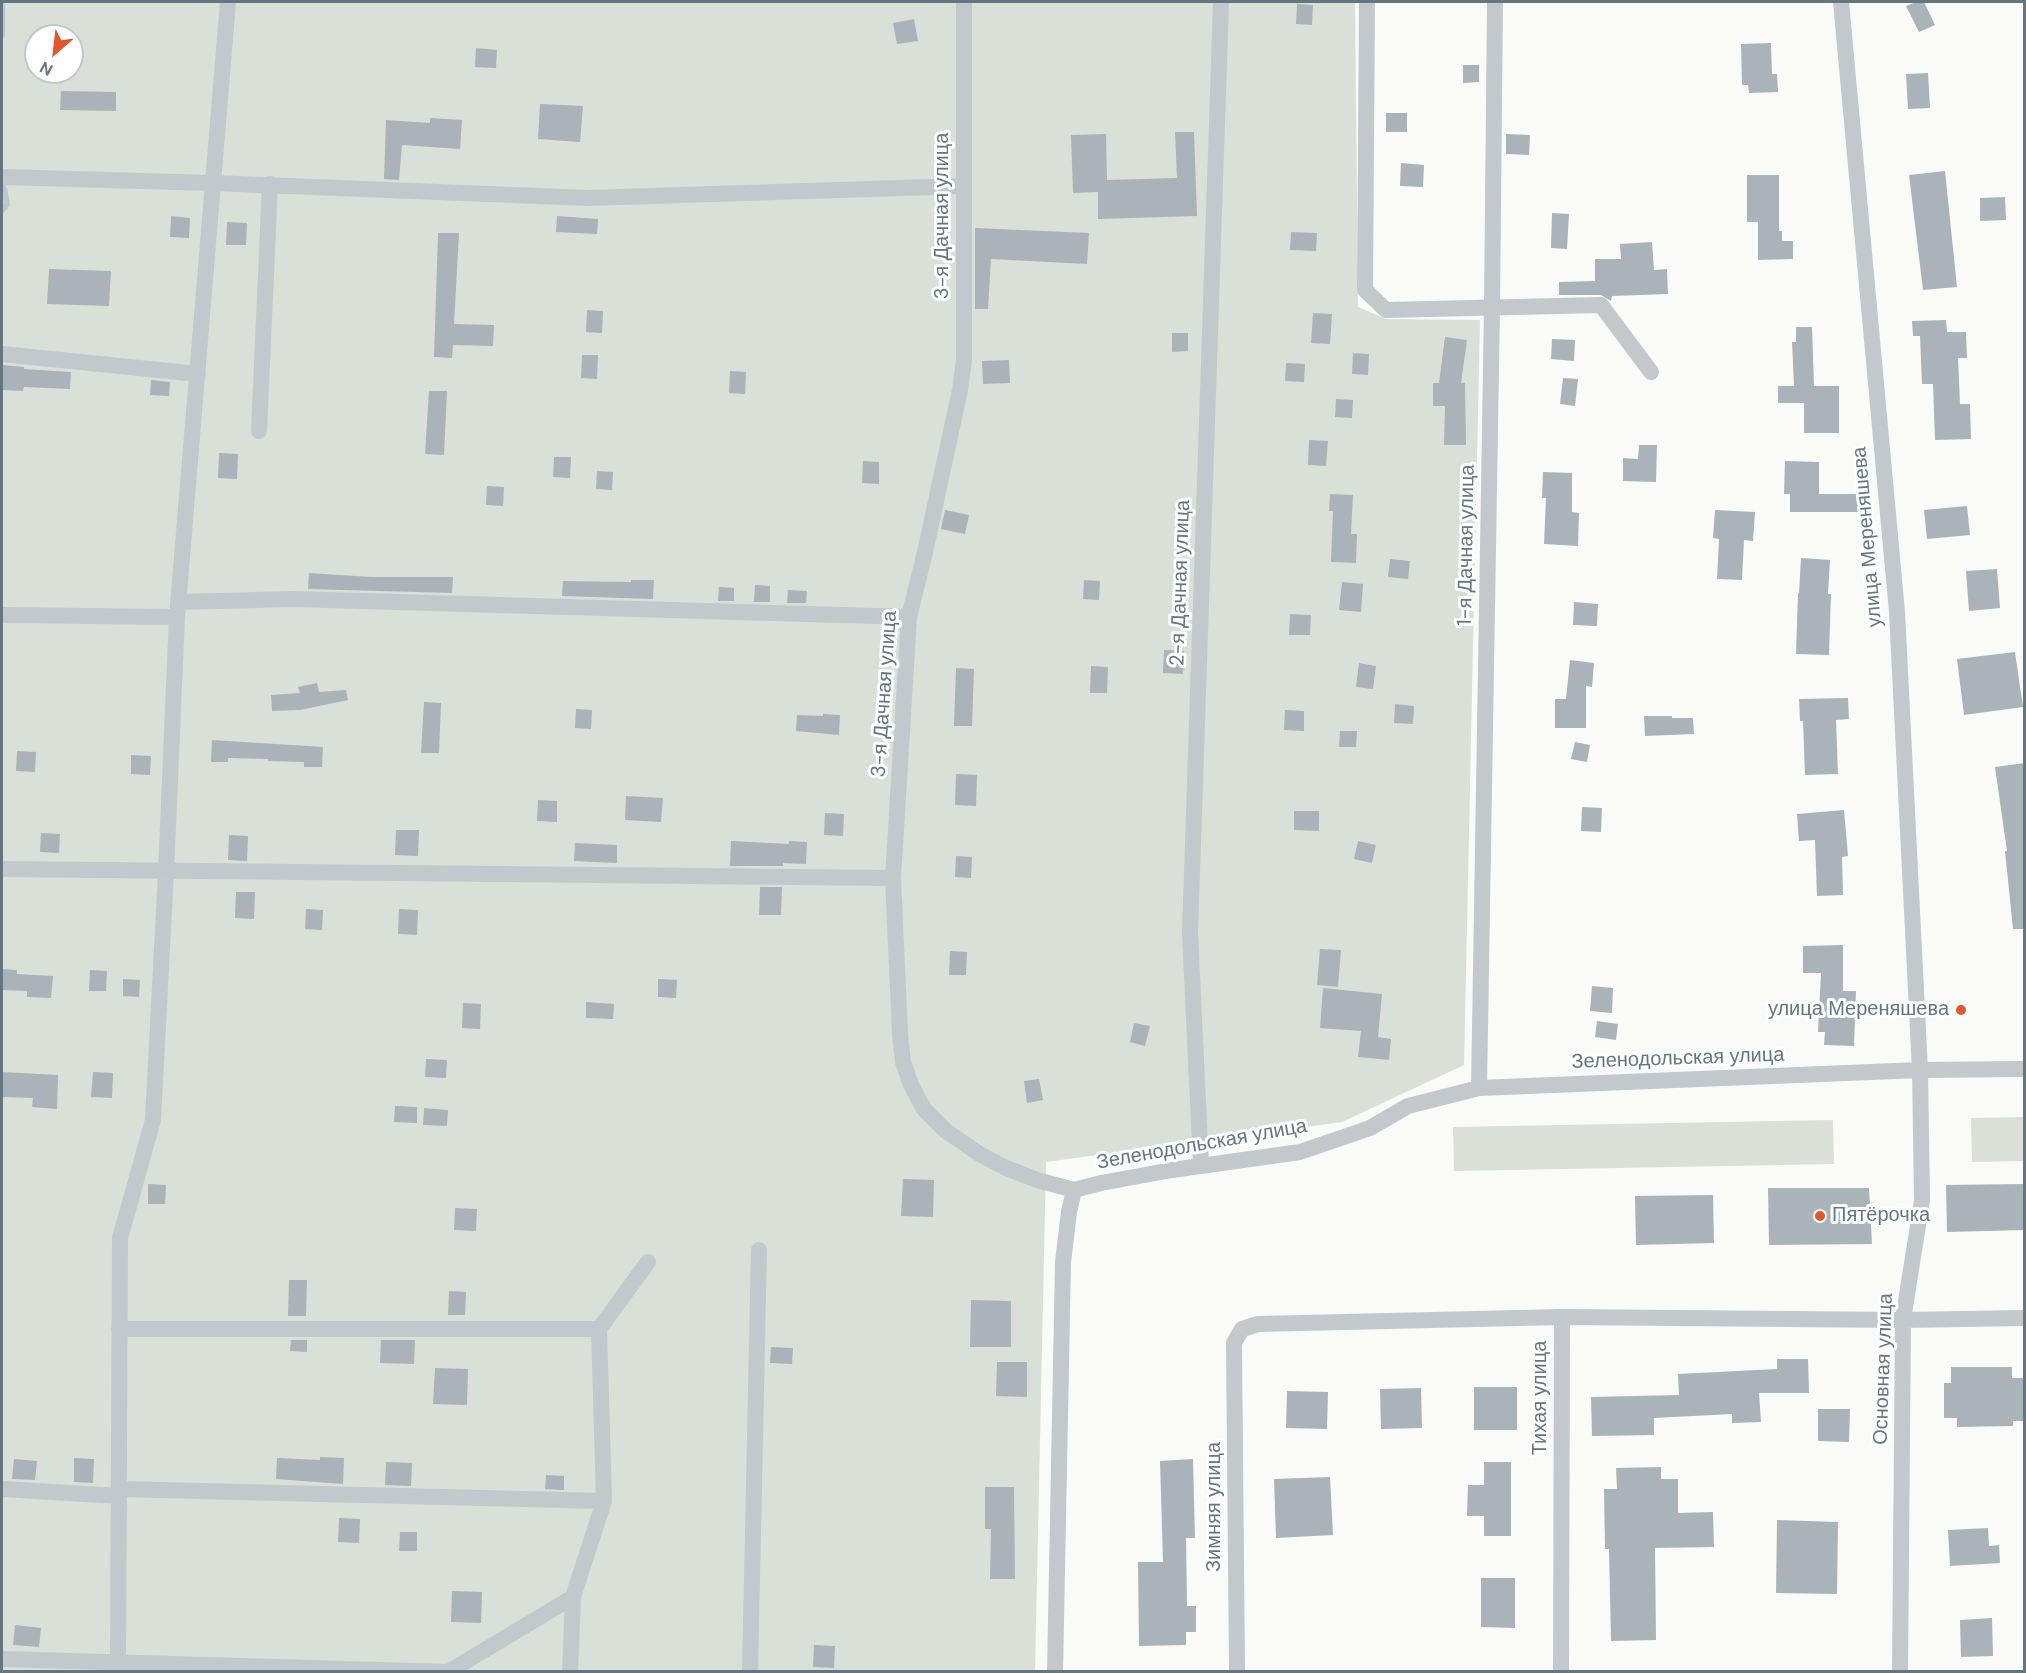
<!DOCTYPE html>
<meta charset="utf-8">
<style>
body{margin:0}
#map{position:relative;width:2026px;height:1673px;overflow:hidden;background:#fafaf8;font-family:"DM Sans",sans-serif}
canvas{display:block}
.frame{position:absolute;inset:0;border:3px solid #657683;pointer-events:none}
.north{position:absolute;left:24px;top:24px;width:60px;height:60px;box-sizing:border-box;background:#fff;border:2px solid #c1c8cd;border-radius:50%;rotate:208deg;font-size:16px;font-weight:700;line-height:24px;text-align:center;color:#657683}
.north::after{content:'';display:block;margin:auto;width:21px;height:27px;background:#e4572e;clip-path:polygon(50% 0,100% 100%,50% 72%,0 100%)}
</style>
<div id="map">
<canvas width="2026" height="1673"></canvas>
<div class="frame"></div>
<div class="north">N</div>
</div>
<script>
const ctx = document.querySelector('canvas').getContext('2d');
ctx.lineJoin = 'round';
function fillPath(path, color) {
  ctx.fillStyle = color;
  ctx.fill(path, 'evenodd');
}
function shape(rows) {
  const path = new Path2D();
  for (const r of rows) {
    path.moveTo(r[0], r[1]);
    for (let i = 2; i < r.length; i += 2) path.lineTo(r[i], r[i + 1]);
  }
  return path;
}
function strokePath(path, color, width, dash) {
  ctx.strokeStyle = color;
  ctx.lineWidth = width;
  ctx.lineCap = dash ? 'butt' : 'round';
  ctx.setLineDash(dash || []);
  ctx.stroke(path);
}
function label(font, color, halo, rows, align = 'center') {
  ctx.font = font + ' "DM Sans",sans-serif';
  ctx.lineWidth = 6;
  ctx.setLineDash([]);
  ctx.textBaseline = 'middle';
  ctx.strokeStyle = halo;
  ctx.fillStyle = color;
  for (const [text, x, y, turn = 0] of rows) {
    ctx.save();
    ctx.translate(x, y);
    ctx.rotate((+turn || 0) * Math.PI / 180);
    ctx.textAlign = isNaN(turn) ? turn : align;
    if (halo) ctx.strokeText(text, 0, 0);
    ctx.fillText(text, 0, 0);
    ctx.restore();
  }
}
const green = shape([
 [2,2,1355,2,1358,307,1386,319,1480,320,1464,1065,1342,1122,1046,1162,1035,1671,2,1672],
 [36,36,72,36,72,72,36,72],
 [2024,1117,2024,1161,1972,1162,1971,1118],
 [1833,1120,1834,1164,1454,1171,1453,1127]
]);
const stream = shape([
 [2,35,2,2],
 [2,179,7,204,2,210]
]);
const building = shape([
 [1916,2,1924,2,1935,25,1919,32,1906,6],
 [1297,4,1313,5,1312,25,1296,24],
 [914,19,918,41,897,44,893,23],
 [1771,43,1772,74,1777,74,1778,92,1749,93,1748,85,1742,85,1741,44],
 [476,48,497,50,496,68,475,67],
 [1463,65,1479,65,1479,82,1463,83],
 [1928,73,1930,108,1908,109,1906,74],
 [61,91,116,92,116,111,60,110],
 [540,104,583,106,580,142,538,139],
 [1386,113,1407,113,1407,132,1386,132],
 [430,118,462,120,460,149,402,145,399,180,384,179,386,120,430,123],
 [1175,132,1194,132,1197,216,1098,219,1098,192,1073,193,1071,135,1106,134,1107,180,1177,178],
 [1506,134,1530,135,1529,155,1506,154],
 [1401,163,1424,165,1423,187,1400,186],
 [1945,171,1957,287,1923,290,1909,175],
 [1747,175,1779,175,1779,231,1782,231,1782,241,1793,241,1793,259,1758,260,1758,222,1747,222],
 [2005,197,2006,220,1980,221,1980,198],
 [1552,213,1569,214,1567,249,1551,248],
 [171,216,190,218,189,238,170,237],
 [557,216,598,219,597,234,556,232],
 [227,222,247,223,246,245,226,245],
 [975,228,1089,233,1087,264,991,259,988,309,975,309],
 [1291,232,1317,233,1316,251,1290,250],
 [438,233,459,233,454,324,494,325,493,346,453,345,452,358,434,357],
 [1652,242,1654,270,1667,269,1668,294,1612,296,1611,301,1601,295,1559,295,1559,282,1595,281,1595,259,1621,259,1620,244],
 [49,269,111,271,109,306,47,304],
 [587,310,603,311,602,333,586,332],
 [1313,313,1332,314,1330,344,1311,343],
 [1946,320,1947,332,1966,332,1967,358,1958,358,1960,404,1970,404,1971,439,1935,440,1933,384,1922,384,1920,336,1913,336,1912,321],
 [1796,327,1812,327,1814,386,1839,386,1839,433,1804,433,1804,403,1778,403,1778,386,1794,386,1792,342,1796,342],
 [1172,333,1188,333,1188,351,1172,352],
 [1445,337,1467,340,1461,383,1465,383,1466,445,1444,445,1445,406,1433,406,1433,383,1439,383],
 [1552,339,1575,340,1574,361,1551,359],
 [1353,353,1369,354,1368,375,1352,374],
 [582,355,598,355,597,379,581,378],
 [1009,360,1010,383,983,384,982,361],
 [1286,363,1305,364,1304,382,1285,381],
 [2,365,24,367,24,369,71,372,70,389,24,387,23,391,2,390],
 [730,371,746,372,745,394,729,393],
 [1563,378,1578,379,1575,406,1560,404],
 [151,380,170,382,169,396,150,395],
 [429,391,447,391,444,455,425,454],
 [1336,399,1353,400,1352,418,1335,417],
 [1309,440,1328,441,1326,466,1308,465],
 [1639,445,1657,445,1656,482,1623,481,1623,458,1638,459],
 [219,453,238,454,237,479,218,478],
 [554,457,571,457,570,478,553,477],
 [863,461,879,462,879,484,862,483],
 [1785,461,1819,462,1819,494,1861,494,1861,512,1790,512,1790,494,1784,494],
 [597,471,613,472,612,490,596,489],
 [1543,472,1572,473,1572,512,1579,513,1578,546,1544,544,1546,498,1542,498],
 [487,486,504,487,503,506,486,505],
 [1330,494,1353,495,1351,534,1357,534,1356,563,1331,562,1333,511,1329,511],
 [1967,506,1970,535,1927,539,1924,510],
 [945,510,969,515,965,534,941,529],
 [1715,510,1755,512,1753,541,1744,540,1742,580,1717,579,1719,539,1713,538],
 [1801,558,1830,560,1828,594,1831,594,1829,655,1796,654,1798,593,1799,593],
 [1390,559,1410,561,1408,579,1388,577],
 [1997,569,2000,608,1969,611,1966,571],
 [309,573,371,577,453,577,452,593,308,589],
 [631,580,654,580,653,599,562,596,563,581,631,582],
 [1084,580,1100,581,1099,600,1083,599],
 [1342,582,1363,584,1361,612,1339,610],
 [755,585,770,586,770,602,754,602],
 [719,587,734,588,734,601,718,601],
 [788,590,807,591,806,603,787,603],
 [1574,602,1598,604,1597,626,1573,625],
 [1290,614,1311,615,1310,635,1289,635],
 [1164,650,1184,651,1183,674,1163,673],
 [2015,652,2023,707,1964,715,1957,659],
 [1570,660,1594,663,1592,687,1586,686,1586,728,1555,728,1555,699,1566,699],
 [1359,663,1376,666,1373,689,1356,687],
 [1091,666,1108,667,1107,693,1090,693],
 [956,668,974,669,972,726,954,726],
 [317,683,319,692,346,690,348,700,300,710,272,711,271,695,300,693,298,687],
 [1848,698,1849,719,1836,720,1838,774,1805,775,1803,721,1800,721,1799,699],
 [424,702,441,703,439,753,421,753],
 [1395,704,1414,706,1413,724,1394,723],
 [576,709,592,710,591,729,575,728],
 [1285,710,1304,711,1304,731,1284,730],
 [823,714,840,715,839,735,796,731,797,715,823,716],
 [1644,716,1672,716,1672,718,1693,718,1694,734,1645,736],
 [1340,731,1357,731,1356,747,1339,747],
 [212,740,323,747,322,767,304,767,304,762,268,761,268,759,228,758,228,762,211,762],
 [1575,742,1590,745,1587,762,1571,759],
 [17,751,36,752,35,772,16,771],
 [131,755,151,756,150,775,131,774],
 [2025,763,2025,929,2013,929,2005,851,2007,851,1995,767],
 [956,774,977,775,976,806,955,805],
 [626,796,663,798,661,822,625,820],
 [538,800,557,801,557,822,537,821],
 [1582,807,1602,808,1601,832,1581,831],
 [1844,810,1848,856,1842,857,1843,895,1817,896,1815,840,1799,841,1797,814],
 [1294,811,1319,811,1319,831,1294,830],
 [825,813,844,814,843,836,824,835],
 [396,830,419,830,418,856,395,855],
 [41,833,60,834,59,853,40,852],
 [229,835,248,836,247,861,228,860],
 [731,841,789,844,789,841,807,842,806,864,783,863,783,866,730,866],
 [1358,841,1376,845,1372,863,1354,859],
 [575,843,617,845,617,863,574,861],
 [956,856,972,857,971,878,955,877],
 [760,887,782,887,781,915,759,915],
 [236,892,255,892,254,919,235,918],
 [306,909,323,910,322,930,305,929],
 [399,909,418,910,417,935,398,934],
 [1843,945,1843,991,1856,991,1854,1046,1824,1045,1825,1032,1818,1032,1821,973,1803,973,1803,946],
 [1320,949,1341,950,1338,987,1317,985],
 [950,951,967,952,966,975,949,975],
 [2,969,17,970,17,974,53,976,51,998,27,997,27,991,2,990],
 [90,970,107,971,106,991,89,991],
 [123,979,140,980,139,997,123,996],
 [658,979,677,980,676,998,658,997],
 [1592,986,1613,988,1612,1013,1590,1011],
 [1323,988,1382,994,1378,1037,1391,1039,1389,1060,1358,1057,1361,1031,1320,1028],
 [586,1002,614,1004,613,1019,586,1018],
 [463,1003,481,1004,480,1029,462,1028],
 [1597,1021,1618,1024,1616,1040,1595,1037],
 [1134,1023,1150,1026,1145,1046,1130,1042],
 [426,1059,447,1060,446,1078,425,1077],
 [2,1072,58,1075,57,1109,32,1107,33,1098,2,1097],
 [93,1072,113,1073,112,1098,91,1097],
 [1039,1079,1043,1100,1027,1103,1024,1081],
 [395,1106,417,1107,417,1123,394,1122],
 [424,1108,448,1110,447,1126,423,1125],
 [903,1179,934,1180,933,1217,901,1216],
 [148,1184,166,1185,165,1204,148,1204],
 [2025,1184,2025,1230,1947,1232,1946,1185],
 [1768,1188,1869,1188,1872,1244,1769,1245],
 [1713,1195,1714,1243,1636,1245,1635,1196],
 [455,1208,477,1209,476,1231,454,1230],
 [289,1280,307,1280,306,1316,288,1316],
 [449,1291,466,1292,465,1315,448,1315],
 [971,1300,1011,1301,1011,1347,970,1347],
 [291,1340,307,1340,307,1352,290,1351],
 [381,1340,415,1340,414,1364,380,1363],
 [771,1347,793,1348,792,1364,770,1363],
 [1777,1359,1808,1359,1809,1393,1759,1393,1761,1422,1732,1423,1732,1414,1654,1418,1654,1435,1592,1436,1591,1397,1679,1395,1678,1374,1777,1369],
 [997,1362,1027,1362,1027,1397,996,1396],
 [1951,1367,2012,1367,2012,1378,2025,1378,2025,1421,2013,1421,2013,1426,1957,1427,1957,1418,1944,1418,1944,1383,1951,1383],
 [435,1368,468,1369,467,1405,433,1404],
 [1474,1387,1517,1387,1517,1430,1474,1430],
 [1421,1388,1422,1428,1381,1429,1380,1389],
 [1287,1391,1328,1392,1327,1429,1286,1428],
 [1818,1409,1850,1409,1849,1442,1818,1441],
 [320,1457,344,1458,343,1484,276,1479,277,1458,320,1460],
 [74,1458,94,1459,93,1483,74,1482],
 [14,1459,37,1461,35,1480,12,1479],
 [1193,1459,1195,1538,1186,1538,1187,1606,1196,1606,1196,1632,1186,1632,1186,1645,1139,1646,1138,1562,1163,1562,1160,1461],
 [386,1462,412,1463,411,1486,385,1485],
 [1484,1462,1511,1462,1511,1536,1484,1536,1484,1516,1467,1516,1468,1485,1484,1485],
 [1661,1467,1661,1479,1678,1479,1678,1513,1713,1512,1714,1547,1655,1548,1656,1640,1611,1641,1609,1549,1605,1549,1604,1489,1617,1489,1616,1468],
 [546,1475,564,1476,564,1490,545,1489],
 [1330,1477,1333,1535,1276,1538,1274,1479],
 [985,1487,1014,1487,1015,1579,990,1579,991,1529,985,1529],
 [339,1518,360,1519,359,1543,338,1542],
 [1777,1520,1838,1522,1837,1594,1776,1593],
 [1988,1528,1989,1546,1999,1545,2000,1563,1950,1566,1948,1530],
 [400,1532,417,1532,417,1551,399,1551],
 [1481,1578,1515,1578,1515,1628,1481,1627],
 [452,1591,482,1592,481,1623,451,1622],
 [1992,1618,1993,1656,1961,1657,1960,1620],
 [15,1625,41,1628,39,1647,13,1645],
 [814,1645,835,1646,834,1668,813,1667]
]);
const minor = shape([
 [964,2,964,360,960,390,925,552,909,617,893,878,900,1034,903,1062,911,1085,924,1109,946,1131,978,1153,1004,1167,1037,1180,1074,1190],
 [1367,2,1365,290,1386,310,1601,305,1651,372],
 [1841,2,1897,612,1920,1070,1922,1200,1903,1320,1900,1672],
 [2,177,213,183,228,2],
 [2,354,198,374],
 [259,431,270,184],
 [179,602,294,599,909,617],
 [2,615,177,617],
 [2,869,893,878],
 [1479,1088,1492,307,1495,2],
 [1201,1166,1190,933,1221,2],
 [119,1329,599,1329],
 [2,1489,119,1496],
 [119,1489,604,1501],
 [2,1659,448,1672,573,1597,604,1501,599,1329,648,1262],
 [118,1672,120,1238,153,1120,166,872,177,617,213,183,588,198,963,186],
 [570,1672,573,1597],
 [750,1672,759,1250],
 [1055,1672,1063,1262,1069,1212,1074,1190,1101,1183,1172,1170,1300,1152,1370,1128,1408,1106,1479,1088,1920,1070,2024,1069],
 [1237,1672,1234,1343,1242,1329,1258,1324,1562,1317,1903,1320,2024,1318],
 [1561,1672,1562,1317]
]);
const markers = [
 [1961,1010,6,"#e4572e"],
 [1820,1216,6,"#e4572e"]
];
const streetNames = [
 ["3-я Дачная улица",943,216,-90],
 ["улица Мереняшева",1868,537,-95],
 ["1-я Дачная улица",1467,545,-89],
 ["2-я Дачная улица",1181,583,-88],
 ["3-я Дачная улица",885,694,-86],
 ["Зеленодольская улица",1678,1059,-2],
 ["Зеленодольская улица",1202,1145,-10],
 ["Основная улица",1884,1369,-88],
 ["Тихая улица",1541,1398,-90],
 ["Зимняя улица",1215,1507,-90]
];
const poiNames = [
 ["улица Мереняшева",1949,1010],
 ["Пятёрочка",1832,1216,"left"]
];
fillPath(green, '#dadfd7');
strokePath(stream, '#bbc7cb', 6);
fillPath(building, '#aab3b9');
strokePath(minor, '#c3c8cc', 16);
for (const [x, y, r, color] of markers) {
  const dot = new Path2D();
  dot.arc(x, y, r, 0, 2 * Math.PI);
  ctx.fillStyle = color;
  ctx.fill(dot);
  strokePath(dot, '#fff', 2);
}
label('20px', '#657683', '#fff', streetNames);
label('20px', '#657683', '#fff', poiNames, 'right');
</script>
